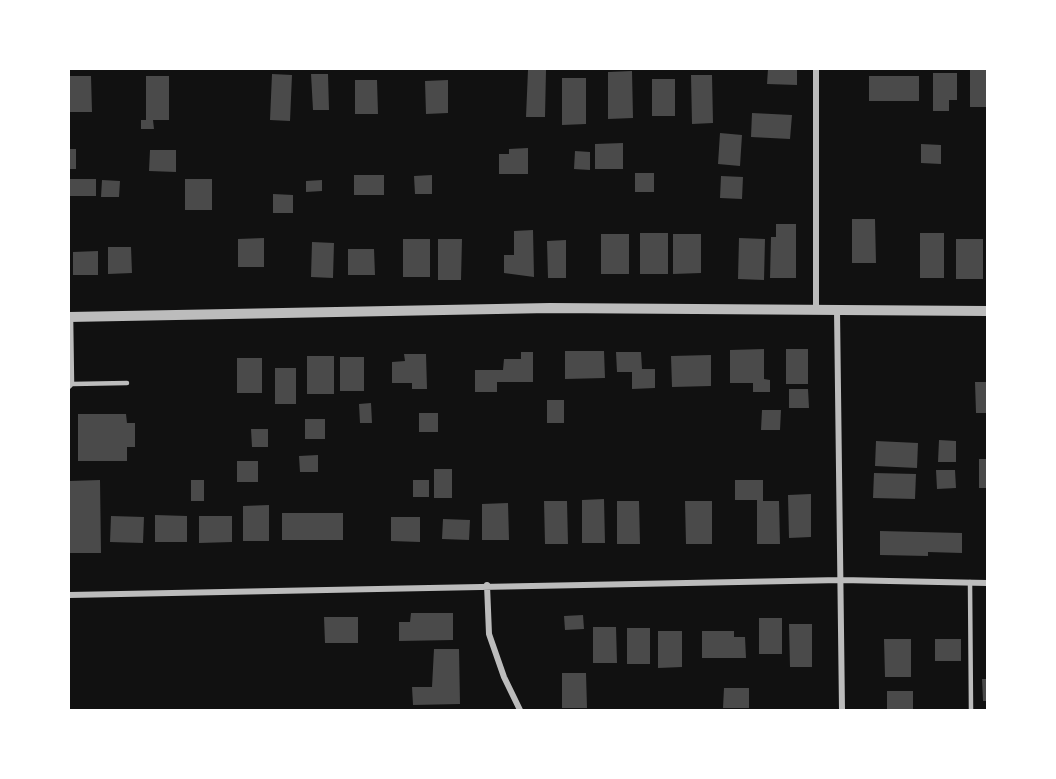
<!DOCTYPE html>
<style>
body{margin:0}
#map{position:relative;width:1056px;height:779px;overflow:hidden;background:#111;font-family:Arial,sans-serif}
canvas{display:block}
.frame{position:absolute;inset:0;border:70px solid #fff;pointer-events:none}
</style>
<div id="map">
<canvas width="1056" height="779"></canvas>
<div class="frame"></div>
</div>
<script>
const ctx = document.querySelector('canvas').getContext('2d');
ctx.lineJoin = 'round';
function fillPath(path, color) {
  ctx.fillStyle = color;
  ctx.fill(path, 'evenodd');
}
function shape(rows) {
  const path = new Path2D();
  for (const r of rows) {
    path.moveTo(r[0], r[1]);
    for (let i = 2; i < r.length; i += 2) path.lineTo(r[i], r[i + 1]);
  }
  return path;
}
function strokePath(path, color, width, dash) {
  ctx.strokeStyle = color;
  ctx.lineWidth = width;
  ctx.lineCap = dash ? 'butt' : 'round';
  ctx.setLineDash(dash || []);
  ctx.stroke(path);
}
const building = shape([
 [768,69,797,69,797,85,767,84],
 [528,70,546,70,545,117,526,117],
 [970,70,987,70,987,107,970,107],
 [632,71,633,118,608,119,608,72],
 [933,73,957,73,957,100,949,100,949,111,933,111],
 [272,74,292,75,290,121,270,120],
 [311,74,328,74,329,110,313,110],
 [691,75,712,75,713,123,692,124],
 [69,76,91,76,92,112,69,112],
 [146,76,169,76,169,120,153,120,154,129,141,129,141,120,146,120],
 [869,76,919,76,919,101,869,101],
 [562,78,586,78,586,124,562,125],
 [652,79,675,79,675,116,652,116],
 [355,80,377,80,378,114,355,114],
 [448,80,448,113,426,114,425,81],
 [752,113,792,115,790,139,751,137],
 [720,133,742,135,740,166,718,164],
 [623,143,623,169,595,169,595,144],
 [921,144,941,145,941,164,921,163],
 [528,148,528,174,499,174,499,154,509,154,509,149],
 [69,149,76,149,76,169,69,169],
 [150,150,176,150,176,172,149,171],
 [575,151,590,152,590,170,574,169],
 [635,173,654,173,654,192,635,192],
 [354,175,384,175,384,195,354,195],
 [432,175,432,194,415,194,414,176],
 [721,176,743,177,742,199,720,198],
 [70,179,96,179,96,196,70,196],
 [185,179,212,179,212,210,185,210],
 [102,180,120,181,119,197,101,197],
 [322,180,322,191,306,192,306,181],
 [273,194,293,195,293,213,273,213],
 [852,219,875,219,876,263,852,263],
 [776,224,796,224,796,278,770,278,771,237,776,237],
 [533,230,534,277,504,273,504,255,514,255,514,231],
 [640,233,668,233,668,274,640,274],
 [920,233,944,233,944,278,920,278],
 [601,234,629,234,629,274,601,274],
 [673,234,701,234,701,273,673,274],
 [264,238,264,267,238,267,238,239],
 [739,238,765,239,764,280,738,279],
 [403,239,430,239,430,277,403,277],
 [438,239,462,239,461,280,438,280],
 [956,239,983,239,983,279,956,279],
 [566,240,566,278,548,278,547,241],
 [312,242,334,243,333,278,311,277],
 [108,247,131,247,132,273,108,274],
 [348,249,374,249,375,275,348,275],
 [98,251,98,275,73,275,73,252],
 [764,349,764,379,770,380,770,392,753,392,753,383,730,383,730,350],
 [786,349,808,349,808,384,786,384],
 [565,351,604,351,605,378,565,379],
 [521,352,533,352,533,382,497,382,497,392,475,392,475,370,503,370,504,359,521,359],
 [616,352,641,352,642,369,655,369,655,388,632,389,632,372,617,372],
 [404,354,426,354,427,389,412,389,412,383,392,383,392,362,405,361],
 [711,355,711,386,672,387,671,356],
 [307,356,334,356,334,394,307,394],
 [340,357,364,357,364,391,340,391],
 [237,358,262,358,262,393,237,393],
 [275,368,296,368,296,404,275,404],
 [975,382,987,382,987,413,976,413],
 [789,389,808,389,809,408,789,408],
 [547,400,564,400,564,423,547,423],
 [371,403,372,423,360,423,359,404],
 [762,410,781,410,780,430,761,430],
 [419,413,438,413,438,432,419,432],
 [78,414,126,414,127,423,135,423,135,447,127,447,127,461,78,461],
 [305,419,325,419,325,439,305,439],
 [251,429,268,429,268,447,252,447],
 [939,440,956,441,956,462,938,462],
 [876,441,918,443,917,468,875,466],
 [318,455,318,472,300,472,299,456],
 [979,459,987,459,987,488,979,488],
 [237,461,258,461,258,482,237,482],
 [434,469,452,469,452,498,434,498],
 [936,470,955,470,956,488,937,489],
 [874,473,916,474,915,499,873,498],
 [100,480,101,553,69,553,69,481],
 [191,480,204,480,204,501,191,501],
 [413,480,429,480,429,497,413,497],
 [735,480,763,480,763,501,779,501,780,544,757,544,757,500,735,500],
 [811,494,811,537,789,538,788,495],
 [604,499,605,543,582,543,582,500],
 [544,501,567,501,568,544,545,544],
 [617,501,639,501,640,544,617,544],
 [685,501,712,501,712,544,686,544],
 [508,503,509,540,482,540,482,504],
 [269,505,269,541,243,541,243,506],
 [282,513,343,513,343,540,282,540],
 [155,515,187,516,187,542,155,542],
 [111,516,144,517,143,543,110,542],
 [199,516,232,516,232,542,199,543],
 [391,517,420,517,420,542,391,541],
 [443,519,470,520,469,540,442,539],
 [880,531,962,533,962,553,928,552,928,556,880,555],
 [411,613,453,613,453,640,399,641,399,622,410,622],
 [583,615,584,629,565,630,564,616],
 [324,617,358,617,358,643,325,643],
 [759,618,782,618,782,654,759,654],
 [789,624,812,624,812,667,790,667],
 [593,627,616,627,617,663,593,663],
 [627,628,650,628,650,664,627,664],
 [658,631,682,631,682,667,658,668],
 [702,631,734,631,734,637,745,637,746,658,702,658],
 [884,639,911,639,911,677,885,677],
 [935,639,961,639,961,661,935,661],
 [434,649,459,649,460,704,413,705,412,687,432,687],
 [562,673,586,673,587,708,562,708],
 [982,679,987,679,987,701,983,701],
 [724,688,749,688,749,708,723,708],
 [887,691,913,691,913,710,887,710]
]);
const service = shape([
 [72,384,127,383],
 [69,387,72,384,71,317],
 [970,582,971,710]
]);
const minor = shape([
 [816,309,816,69],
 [837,310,842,710],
 [487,585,489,634,504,677,520,710],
 [69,595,841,580,987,583]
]);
const tertiary = shape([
 [69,317,550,308,987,311]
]);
fillPath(building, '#4a4a4a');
strokePath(service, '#bcbcbc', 4.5);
strokePath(minor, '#bcbcbc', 6);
strokePath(tertiary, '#bcbcbc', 10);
</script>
